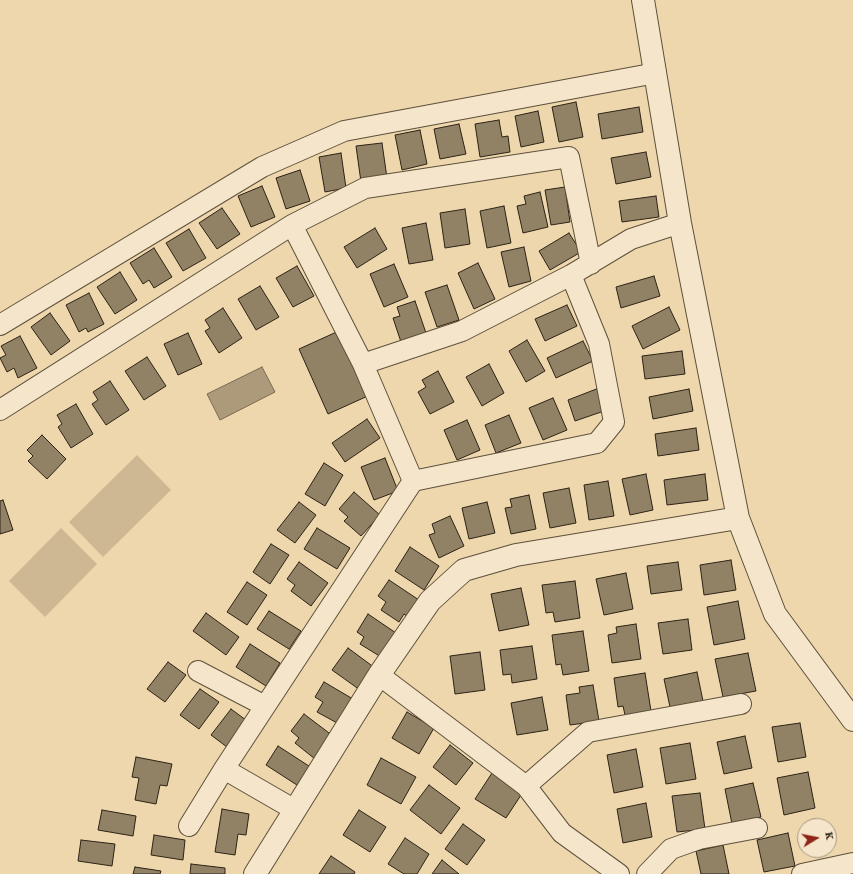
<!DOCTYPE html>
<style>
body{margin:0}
#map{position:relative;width:853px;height:874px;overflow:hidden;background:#efd7ad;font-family:Vollkorn,serif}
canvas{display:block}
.north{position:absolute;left:797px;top:818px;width:40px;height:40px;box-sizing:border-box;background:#f5e5ca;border:1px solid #a59782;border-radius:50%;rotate:80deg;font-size:11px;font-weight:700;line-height:16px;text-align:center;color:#2c2316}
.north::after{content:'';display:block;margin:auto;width:14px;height:18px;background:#8f2418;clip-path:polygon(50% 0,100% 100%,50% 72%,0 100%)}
</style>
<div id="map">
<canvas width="853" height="874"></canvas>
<div class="north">K</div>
</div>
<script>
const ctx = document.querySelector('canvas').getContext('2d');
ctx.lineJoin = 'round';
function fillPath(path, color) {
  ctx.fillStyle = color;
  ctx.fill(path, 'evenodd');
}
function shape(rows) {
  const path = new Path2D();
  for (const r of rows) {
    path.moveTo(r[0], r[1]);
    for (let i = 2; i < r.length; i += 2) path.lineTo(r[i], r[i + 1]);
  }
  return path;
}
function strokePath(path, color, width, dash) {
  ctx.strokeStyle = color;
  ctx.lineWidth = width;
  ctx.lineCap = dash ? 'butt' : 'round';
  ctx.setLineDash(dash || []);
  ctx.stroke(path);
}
const green = shape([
 [137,455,171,490,103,557,69,522],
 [61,528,97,564,45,617,9,581]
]);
const water = shape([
 [262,367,275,392,220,420,207,394,262,367]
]);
const building = shape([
 [576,102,583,137,559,142,552,107,576,102],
 [639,107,643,132,602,139,598,114,639,107],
 [538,111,544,142,521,147,515,116,538,111],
 [499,120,502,137,508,136,510,152,480,157,475,124,499,120],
 [459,124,466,154,440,159,434,129,459,124],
 [420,130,427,164,402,170,395,135,420,130],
 [382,143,387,178,361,182,356,146,382,143],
 [646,152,651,177,616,184,611,158,646,152],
 [341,153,346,188,325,192,319,157,341,153],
 [300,170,310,201,286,209,276,178,300,170],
 [262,186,275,217,251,227,238,196,262,186],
 [565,187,570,222,551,225,545,190,565,187],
 [540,192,548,227,523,233,517,206,526,204,524,196,540,192],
 [656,196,659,217,622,222,619,201,656,196],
 [504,206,511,243,487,248,480,211,504,206],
 [222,208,240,234,217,249,199,223,222,208],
 [465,209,470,244,445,248,440,213,465,209],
 [426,223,433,260,409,264,402,228,426,223],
 [375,228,387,249,357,268,344,247,375,228],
 [189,229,206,258,183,271,166,243,189,229],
 [569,233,581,252,550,270,539,251,569,233],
 [524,247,531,281,509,287,501,252,524,247],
 [154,248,172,277,154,288,149,280,143,284,130,263,154,248],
 [478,263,495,299,474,309,458,273,478,263],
 [394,264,408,297,384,307,370,274,394,264],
 [297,266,314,296,293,307,276,278,297,266],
 [120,272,137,300,115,314,97,287,120,272],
 [654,276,660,296,621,308,616,287,654,276],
 [447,285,459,320,437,327,425,292,447,285],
 [260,286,279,317,256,330,238,299,260,286],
 [89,293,104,324,88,332,86,328,79,332,66,305,89,293],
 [415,301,426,333,401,342,393,318,400,316,397,307,415,301],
 [567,305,577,326,545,341,535,319,567,305],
 [669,307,680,330,643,349,632,326,669,307],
 [223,308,242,338,219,353,205,331,210,328,205,320,223,308],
 [50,313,70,341,51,355,31,327,50,313],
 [341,330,370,395,328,414,299,349,341,330],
 [188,333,202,364,178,375,164,344,188,333],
 [20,336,37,368,18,378,14,368,7,372,0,358,6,355,1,346,20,336],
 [527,340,545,371,526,382,509,351,527,340],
 [583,341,593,361,556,378,547,358,583,341],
 [682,351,685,374,645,379,642,356,682,351],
 [147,357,166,386,144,400,125,371,147,357],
 [489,364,504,393,482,406,466,377,489,364],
 [438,371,454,402,430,414,418,392,426,387,422,380,438,371],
 [110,381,129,410,106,425,92,404,98,400,93,392,110,381],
 [599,388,607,410,575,421,568,400,599,388],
 [689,389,693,411,653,419,649,397,689,389],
 [553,398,567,430,543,440,529,408,553,398],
 [76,404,93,434,71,448,58,427,62,424,57,415,76,404],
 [509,415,521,443,496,453,485,425,509,415],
 [367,419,380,438,345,462,332,443,367,419],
 [467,420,480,450,457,460,444,430,467,420],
 [696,428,699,450,658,456,655,434,696,428],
 [42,435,66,459,47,479,28,461,33,456,27,450,42,435],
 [385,458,398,491,374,500,361,467,385,458],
 [324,463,343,475,325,506,305,494,324,463],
 [646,474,653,510,630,515,622,479,646,474],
 [705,474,708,500,667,505,664,480,705,474],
 [608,481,614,516,589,520,584,485,608,481],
 [569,488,576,523,550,528,543,493,569,488],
 [354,492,380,515,361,536,344,521,348,517,339,509,354,492],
 [529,495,536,529,511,534,505,508,512,507,510,499,529,495],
 [3,500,13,530,0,534,0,501,3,500],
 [299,502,316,515,295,543,277,530,299,502],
 [487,502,495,533,469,539,462,508,487,502],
 [450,516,464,546,439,558,429,535,435,533,432,524,450,516],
 [317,528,350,548,337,569,304,549,317,528],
 [271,544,289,555,270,584,253,572,271,544],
 [410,547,439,566,424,590,395,571,410,547],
 [731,560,736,590,704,595,700,565,731,560],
 [299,562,328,583,311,606,291,591,295,585,287,579,299,562],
 [678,562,682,590,651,594,647,566,678,562],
 [626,573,633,609,604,615,596,579,626,573],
 [389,580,419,600,408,617,404,614,399,622,381,610,386,602,378,596,389,580],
 [575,581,580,618,555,622,553,612,546,613,542,585,575,581],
 [247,582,267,595,247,625,227,612,247,582],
 [521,588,529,625,499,631,491,594,521,588],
 [738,601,745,639,714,645,707,607,738,601],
 [269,611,301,631,289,649,257,629,269,611],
 [206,613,239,637,226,655,193,631,206,613],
 [368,614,396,633,381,657,360,644,364,637,357,632,368,614],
 [688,619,692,650,663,654,658,623,688,619],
 [636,624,641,659,612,663,608,635,617,633,616,627,636,624],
 [583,631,589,671,563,675,561,664,556,665,552,635,583,631],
 [250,644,280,663,266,686,236,667,250,644],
 [532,646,537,679,512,683,511,674,503,675,500,650,532,646],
 [348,648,375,668,360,690,332,670,348,648],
 [480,652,485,690,455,694,450,656,480,652],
 [748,653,756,691,723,697,715,659,748,653],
 [168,662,186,675,165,702,147,689,168,662],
 [697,672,703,701,670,707,664,679,697,672],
 [645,673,651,711,625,715,623,706,618,707,614,678,645,673],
 [324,682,353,699,339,724,317,712,323,702,315,697,324,682],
 [593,685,599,721,570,725,566,695,580,693,579,687,593,685],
 [200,689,219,702,199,729,180,715,200,689],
 [542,697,548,730,517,735,511,703,542,697],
 [231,709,250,723,231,750,211,735,231,709],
 [407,712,434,728,419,754,392,738,407,712],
 [304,714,333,736,315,759,295,743,299,738,291,731,304,714],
 [800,723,806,757,778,762,772,727,800,723],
 [745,736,752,768,724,774,717,742,745,736],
 [690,743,696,779,666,784,660,748,690,743],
 [450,745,473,763,456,785,433,767,450,745],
 [278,746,312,768,300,787,266,765,278,746],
 [636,749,643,787,614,793,607,755,636,749],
 [136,757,172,764,167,786,160,785,156,804,135,800,139,778,132,777,136,757],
 [381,758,416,777,401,804,367,785,381,758],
 [808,772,815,808,784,815,777,778,808,772],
 [492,773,523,792,506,818,475,799,492,773],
 [753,783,761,817,732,824,725,789,753,783],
 [429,785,460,808,441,834,410,810,429,785],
 [700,793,705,829,677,832,672,796,700,793],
 [646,803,652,837,623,843,617,809,646,803],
 [222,809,249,814,246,835,238,834,235,855,215,852,222,809],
 [102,810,136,816,133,836,98,830,102,810],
 [359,810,386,827,370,852,343,835,359,810],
 [463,824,485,840,467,865,445,849,463,824],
 [788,833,795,866,764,872,757,840,788,833],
 [154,835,185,840,183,860,151,855,154,835],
 [405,838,429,854,417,874,404,874,388,864,405,838],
 [81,840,115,844,112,866,78,861,81,840],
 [723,845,729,874,701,874,696,851,723,845],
 [331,856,355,872,354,874,319,874,331,856],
 [442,860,459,874,432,874,442,860],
 [191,864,225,868,225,874,190,874,191,864],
 [135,867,161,871,160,874,133,874,135,867]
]);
const minor = shape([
 [292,225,363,364,413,481],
 [0,325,262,167,344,131,656,73],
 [363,364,462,331,571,275,631,239,680,223],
 [0,410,292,225,365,188,569,157,591,264],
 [198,671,265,706],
 [379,675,526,786,562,833,619,874],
 [224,769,295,810],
 [526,786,588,732,741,704],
 [189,826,224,769,413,481,597,443,614,422,599,344,571,275],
 [647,874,671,849,699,839,757,828],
 [802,874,853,863]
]);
const tertiary = shape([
 [643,0,680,223,738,518,775,614,853,720],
 [255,874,379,675,430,601,464,570,516,555,738,518]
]);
fillPath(green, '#ceb893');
fillPath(water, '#ad9a7a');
strokePath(water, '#796a52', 1);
fillPath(building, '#918165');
strokePath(building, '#2c2316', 1);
strokePath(minor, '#5d503c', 22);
strokePath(tertiary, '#5d503c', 24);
strokePath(minor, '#f5e5ca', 20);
strokePath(tertiary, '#f5e5ca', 22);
</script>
